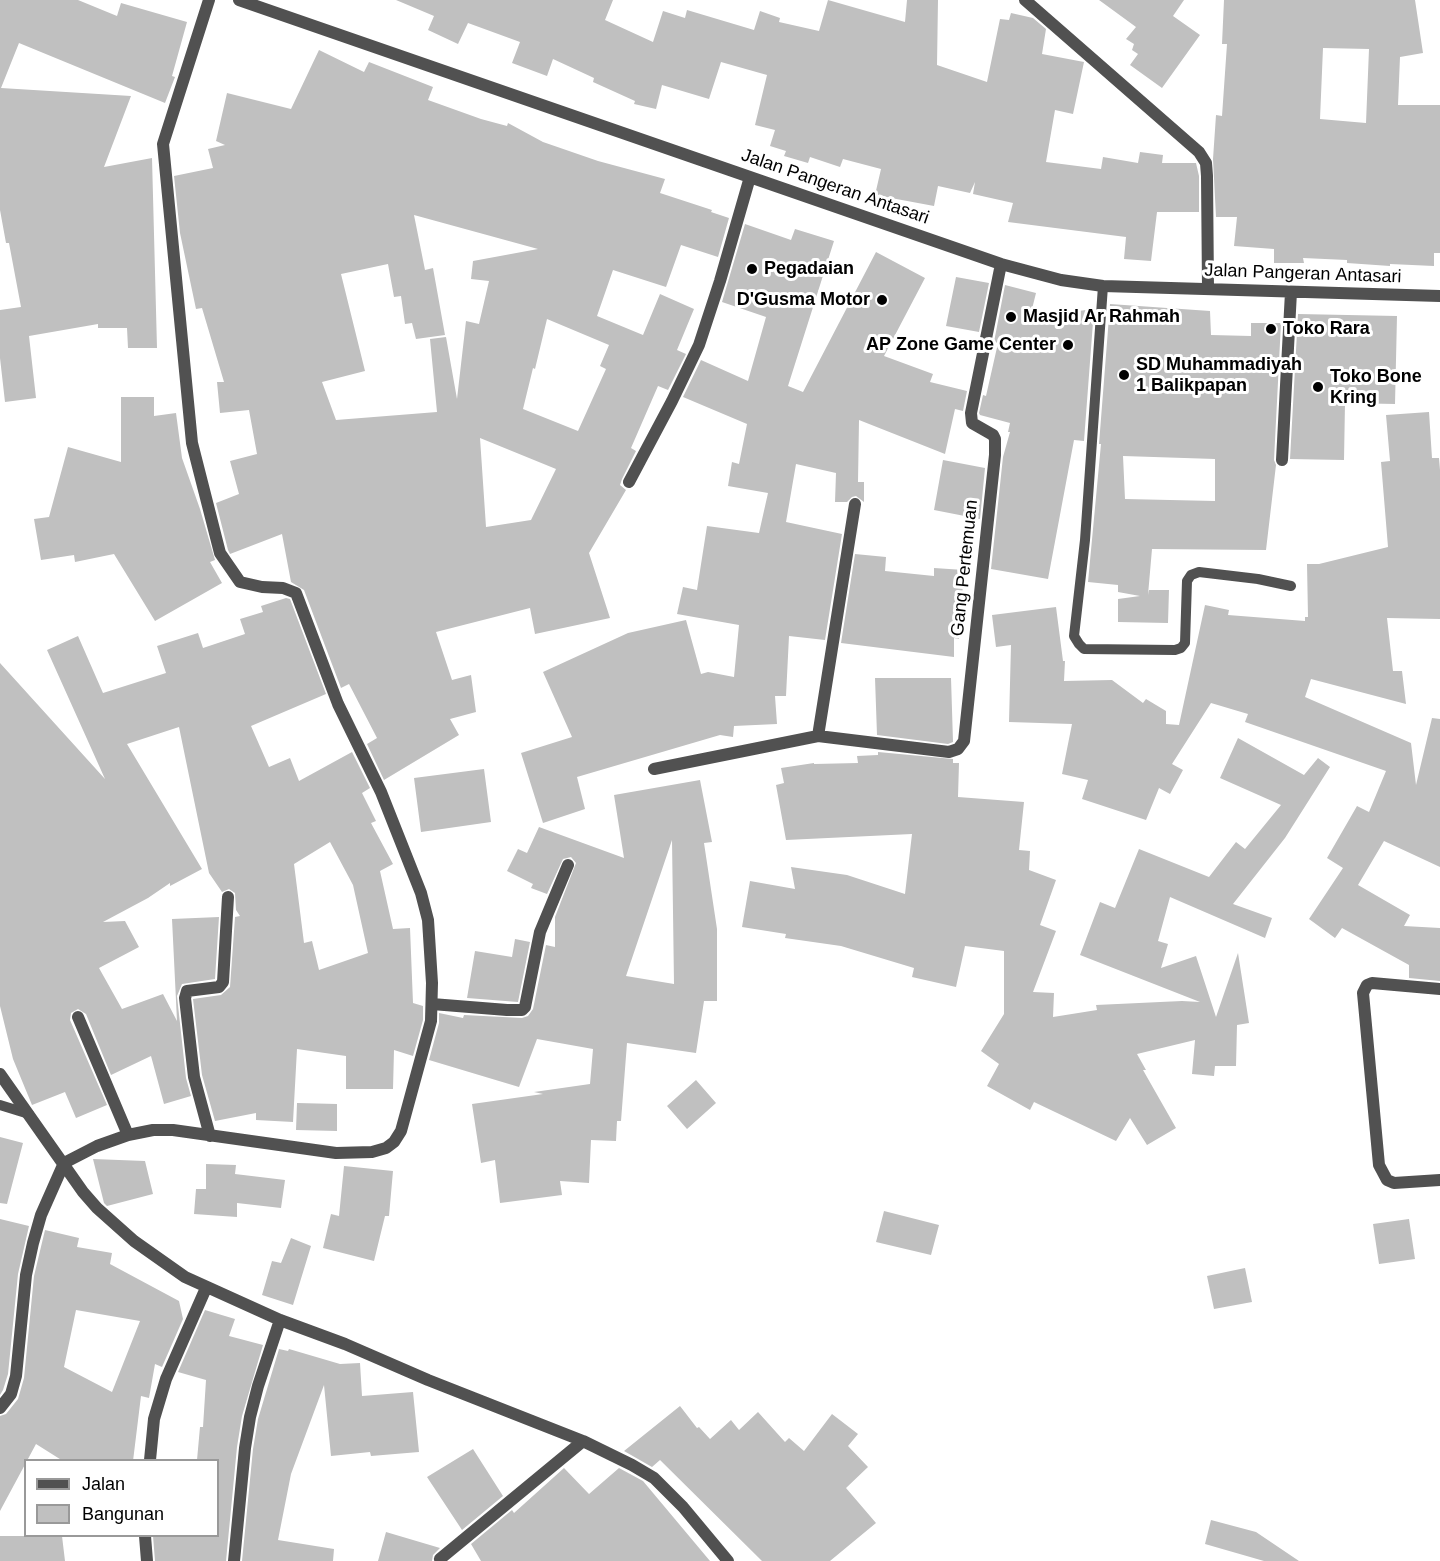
<!DOCTYPE html>
<style>
body{margin:0}
#map{position:relative;width:1440px;height:1561px;overflow:hidden;background:#fff;font-family:Arial,sans-serif}
canvas{display:block}
.legend{position:absolute;left:24px;top:1459px;width:195px;height:78px;box-sizing:border-box;background:#fff;border:2px solid #999;margin:0;padding:8px 10px;list-style:none;font-size:18px;color:#000}
.legend li{display:flex;align-items:center;gap:12px;height:30px}
.legend b{width:30px;border:2px solid #999}
</style>
<div id="map">
<canvas width="1440" height="1561"></canvas>
<ul class="legend">
<li><b style="height:8px;background:#515151"></b>Jalan</li>
<li><b style="height:16px;background:#c0c0c0"></b>Bangunan</li>
</ul>
</div>
<script>
const ctx = document.querySelector('canvas').getContext('2d');
ctx.lineJoin = 'round';
function fillPath(path, color) {
  ctx.fillStyle = color;
  ctx.fill(path, 'evenodd');
}
function shape(rows) {
  const path = new Path2D();
  for (const r of rows) {
    path.moveTo(r[0], r[1]);
    for (let i = 2; i < r.length; i += 2) path.lineTo(r[i], r[i + 1]);
  }
  return path;
}
function strokePath(path, color, width, dash) {
  ctx.strokeStyle = color;
  ctx.lineWidth = width;
  ctx.lineCap = dash ? 'butt' : 'round';
  ctx.setLineDash(dash || []);
  ctx.stroke(path);
}
function label(font, color, halo, rows, align = 'center') {
  ctx.font = font + ' Arial,sans-serif';
  ctx.lineWidth = 6;
  ctx.setLineDash([]);
  ctx.textBaseline = 'middle';
  ctx.strokeStyle = halo;
  ctx.fillStyle = color;
  for (const [text, x, y, turn = 0] of rows) {
    ctx.save();
    ctx.translate(x, y);
    ctx.rotate((+turn || 0) * Math.PI / 180);
    ctx.textAlign = isNaN(turn) ? turn : align;
    if (halo) ctx.strokeText(text, 0, 0);
    ctx.fillText(text, 0, 0);
    ctx.restore();
  }
}
const building = shape([
 [0,0,78,0,117,16,121,3,187,22,172,76,175,77,165,103,19,43,1,88,131,96,104,167,152,158,157,348,128,348,127,328,98,328,98,324,29,336,36,398,5,402,0,358,0,310,21,307,9,243,6,243,0,210],
 [396,0,613,0,605,20,653,42,663,11,685,18,687,10,754,30,760,11,780,18,779,22,819,31,828,0,905,22,907,0,938,0,937,65,987,82,1000,19,1009,20,1011,13,1033,18,1046,29,1042,54,1084,62,1073,114,1055,110,1046,162,1101,169,1103,157,1138,163,1140,152,1163,155,1162,163,1196,163,1199,176,1199,212,1157,212,1151,261,1124,259,1126,237,1008,222,1013,203,973,194,975,182,970,193,938,186,934,206,875,195,881,169,843,159,840,167,810,157,808,163,784,156,786,151,770,146,775,130,755,125,767,75,721,62,709,99,662,85,656,109,634,104,635,101,593,82,594,78,553,59,547,76,512,63,520,42,468,23,458,44,428,30,434,16],
 [1099,0,1184,0,1173,16,1200,35,1162,88,1130,65,1138,54,1132,50,1134,44,1126,39,1136,27],
 [1224,0,1415,0,1423,53,1400,57,1398,105,1440,105,1440,253,1434,253,1434,266,1390,264,1390,266,1347,263,1347,260,1303,258,1304,263,1274,263,1274,249,1234,246,1237,217,1216,217,1213,159,1216,115,1222,116,1227,44,1222,44],
 [1323,48,1369,49,1366,123,1320,119],
 [319,50,364,72,369,62,433,87,428,100,481,119,507,126,508,123,543,142,598,161,665,179,660,193,712,210,711,212,729,218,718,257,681,245,666,287,613,270,597,316,643,335,660,294,694,309,677,350,686,354,668,390,658,386,631,448,636,451,622,479,620,485,626,490,589,553,610,618,535,634,530,608,436,632,452,680,471,675,476,712,450,719,459,735,384,780,367,744,377,738,349,684,341,688,304,590,291,582,282,534,230,554,228,550,216,503,239,494,230,461,257,454,249,410,220,413,217,382,224,382,202,308,196,309,180,233,174,176,213,168,208,149,225,145,216,141,227,93,291,109],
 [414,215,538,249,473,261,471,279,489,281,479,324,466,321,457,399,446,337,430,339,437,412,336,420,322,382,365,371,341,274,388,264,394,297,401,296,405,324,412,323,416,339,445,335,433,268,425,270],
 [547,319,609,345,600,366,606,369,578,431,523,409,533,368,535,369],
 [480,438,556,469,531,520,486,527],
 [745,224,791,240,795,229,834,241,788,386,803,392,876,252,925,278,884,356,933,374,930,382,967,391,963,411,955,409,945,454,859,420,858,482,864,482,864,502,856,496,852,497,847,502,835,502,836,473,796,464,786,522,842,534,825,640,789,636,786,696,775,696,777,724,734,726,733,737,720,735,577,777,585,809,543,823,521,753,572,737,543,672,628,633,686,620,701,674,708,672,734,677,739,625,677,614,683,587,697,590,707,526,759,533,768,493,728,486,732,462,739,464,747,424,683,397,701,360,748,381,766,317,722,302],
 [956,277,989,283,979,332,946,326],
 [1005,285,1036,293,1030,317,1094,309,1084,441,1074,440,1048,579,991,569,1003,457,1010,432,1008,432,1010,423,980,415,979,413,983,395,986,396,998,343,994,342],
 [1110,304,1210,311,1211,335,1251,336,1251,323,1281,323,1274,460,1276,465,1266,550,1152,549,1148,595,1149,590,1169,590,1168,623,1118,622,1118,599,1140,596,1118,592,1118,585,1088,582,1101,444,1099,444],
 [1123,456,1215,459,1215,501,1125,499],
 [1298,314,1397,316,1395,404,1345,403,1344,460,1290,459],
 [121,397,154,397,154,416,176,413,182,458,200,509,215,560,210,562,222,583,155,621,114,554,75,562,74,555,41,560,34,519,49,517,68,447,121,462],
 [1429,412,1432,458,1439,458,1440,470,1440,619,1387,618,1393,671,1402,671,1406,704,1311,679,1305,697,1411,743,1416,785,1432,718,1440,719,1440,867,1384,841,1358,885,1410,915,1404,926,1440,928,1440,981,1409,978,1409,965,1342,928,1335,938,1309,919,1343,868,1327,858,1357,806,1369,812,1386,771,1245,722,1248,714,1211,703,1172,764,1183,770,1170,794,1159,788,1146,820,1082,799,1088,780,1062,774,1072,724,1009,722,1011,645,996,647,992,615,1056,607,1063,661,1065,661,1064,681,1112,680,1143,703,1146,699,1166,711,1166,724,1179,725,1205,605,1229,610,1228,615,1305,621,1305,617,1308,617,1307,564,1319,564,1388,547,1381,462,1390,461,1386,415],
 [943,460,985,468,980,519,934,510],
 [855,554,886,557,885,571,934,576,934,568,964,570,959,639,954,638,954,657,841,643],
 [286,598,290,599,326,694,251,726,269,767,290,758,299,781,352,752,370,788,362,793,376,821,371,823,393,864,380,871,393,929,410,928,413,1003,423,1006,423,1020,413,1056,394,1050,393,1089,346,1089,346,1056,297,1049,293,1122,256,1120,256,1113,215,1121,202,1075,193,999,221,995,230,987,235,917,240,916,236,910,235,893,229,889,222,892,209,873,179,727,127,744,202,869,170,886,170,883,148,898,103,922,125,921,139,947,99,968,122,1009,163,994,177,1021,172,919,219,917,215,979,182,984,177,996,186,1078,191,1096,164,1104,151,1056,111,1075,86,1014,78,1009,71,1013,70,1020,107,1105,76,1118,65,1092,32,1105,13,1059,0,1006,0,663,105,779,47,650,78,636,103,693,166,673,157,646,198,633,203,648,245,634,240,619,263,612,261,606],
 [330,842,353,885,368,953,319,970,312,941,304,943,294,864],
 [875,678,951,678,953,742,948,744,877,735],
 [1238,738,1304,775,1318,758,1330,767,1285,838,1233,904,1272,918,1265,938,1170,897,1158,941,1168,944,1161,968,1196,956,1216,1017,1238,953,1249,1023,1237,1025,1236,1066,1215,1066,1214,1076,1192,1074,1195,1040,1137,1054,1146,1070,1143,1070,1176,1128,1147,1145,1130,1118,1116,1141,1034,1102,1030,1110,987,1086,999,1064,981,1051,1004,1014,1004,951,965,946,956,987,912,977,914,968,841,946,785,938,786,934,742,927,750,881,795,889,791,867,847,875,905,894,912,834,786,840,776,785,784,783,781,768,814,763,814,764,858,763,857,756,878,755,878,752,953,759,953,763,959,763,958,797,1024,802,1019,850,1030,851,1029,870,1056,880,1040,925,1056,931,1033,992,1054,993,1053,1017,1097,1010,1096,1005,1182,1001,1200,1002,1080,955,1100,902,1115,908,1139,849,1209,877,1236,842,1245,849,1281,805,1220,778],
 [484,769,491,822,421,832,414,778],
 [700,780,712,842,704,843,717,929,717,1001,704,1001,696,1053,627,1043,621,1121,617,1121,616,1141,591,1140,589,1183,560,1181,562,1195,500,1203,495,1160,481,1163,472,1104,543,1094,534,1092,590,1084,593,1049,537,1039,519,1087,429,1060,439,1023,439,1013,463,1018,464,1015,522,1018,528,1016,533,1009,546,945,555,947,555,917,576,863,571,857,563,859,547,894,531,888,533,884,507,871,518,849,527,853,539,827,624,858,614,795],
 [672,840,674,984,626,976],
 [515,939,530,942,518,1002,467,998,475,951,512,957],
 [696,1080,716,1103,687,1129,667,1106],
 [297,1103,337,1104,337,1131,296,1130],
 [0,1137,23,1143,7,1204,0,1203],
 [93,1159,145,1161,153,1194,107,1206,104,1203],
 [206,1164,236,1165,235,1174,285,1180,281,1208,237,1203,237,1217,194,1214,196,1189,206,1189],
 [344,1166,393,1171,389,1216,385,1216,374,1261,323,1248,331,1214,339,1216],
 [884,1211,939,1225,931,1255,876,1242],
 [0,1219,29,1226,18,1274,8,1374,3,1390,0,1395],
 [1409,1219,1415,1259,1379,1264,1373,1224],
 [45,1230,79,1238,77,1247,112,1253,110,1264,179,1301,183,1319,162,1367,155,1364,149,1398,141,1396,133,1461,63,1461,36,1444,0,1511,0,1416,6,1414,18,1399,24,1378,34,1276],
 [76,1310,140,1321,112,1392,64,1367],
 [291,1238,311,1246,293,1305,262,1295,272,1261,281,1263],
 [1245,1268,1252,1302,1214,1309,1207,1276],
 [205,1310,235,1319,229,1336,263,1345,242,1416,237,1447,226,1561,155,1561,153,1536,218,1536,218,1461,197,1460,200,1427,203,1427,206,1380,178,1372],
 [279,1349,288,1351,289,1349,340,1364,360,1363,362,1396,413,1392,419,1452,371,1456,370,1452,331,1456,324,1385,291,1474,278,1540,334,1549,333,1561,242,1561,253,1449,258,1419],
 [680,1406,697,1428,699,1427,710,1439,731,1420,739,1430,758,1412,785,1442,789,1438,804,1451,832,1414,858,1434,848,1446,868,1467,846,1488,876,1523,830,1561,762,1561,660,1460,652,1467,624,1451],
 [473,1449,503,1496,462,1530,427,1477],
 [564,1468,589,1494,619,1468,643,1481,710,1561,481,1561,471,1544,512,1510,514,1513],
 [1211,1520,1256,1532,1299,1561,1264,1561,1205,1544],
 [386,1532,440,1548,433,1555,432,1561,378,1561],
 [0,1536,62,1536,65,1561,0,1561]
]);
const lane = shape([
 [1103,286,1085,540,1074,636,1079,644,1084,649,1175,650,1181,648,1185,643,1187,581,1191,575,1199,572,1258,579,1291,586],
 [0,1105,29,1114]
]);
const street = shape([
 [239,0,1001,264,1061,280,1103,286,1440,296],
 [1025,0,1199,152,1206,163,1207,176,1208,289],
 [1282,460,1291,292],
 [629,482,672,401,699,345,720,281,750,177],
 [818,736,855,504],
 [654,769,818,736,949,752,958,749,964,741,995,455,995,439,993,435,972,423,971,413,1001,264],
 [1440,989,1372,983,1367,985,1363,993,1379,1165,1387,1180,1394,1183,1440,1180],
 [432,1004,507,1010,522,1010,525,1007,540,932,568,865],
 [78,1017,128,1135],
 [0,1074,83,1192,97,1208,134,1241,185,1277,280,1320,345,1344,428,1380,583,1441,632,1465,654,1478,683,1507,728,1561],
 [210,1136,194,1077,185,998,187,991,219,987,223,982,228,897],
 [64,1163,97,1146,128,1135,153,1130,173,1130,336,1153,372,1152,386,1148,394,1142,401,1131,431,1021,432,983,428,920,421,893,381,792,338,704,296,593,283,588,262,587,240,582,220,553,192,443,163,144,209,0],
 [0,1408,11,1394,16,1376,26,1275,33,1243,41,1215,64,1163],
 [150,1460,154,1419,166,1379,206,1288],
 [145,1536,147,1561],
 [234,1561,245,1448,250,1417,258,1386,280,1320],
 [441,1561,440,1559,583,1441]
]);
const markers = [
 [752,269,6,"#000"],
 [882,300,6,"#000"],
 [1011,317,6,"#000"],
 [1271,329,6,"#000"],
 [1068,345,6,"#000"],
 [1124,375,6,"#000"],
 [1318,387,6,"#000"]
];
const streetNames = [
 ["Jalan Pangeran Antasari",835,187,19],
 ["Jalan Pangeran Antasari",1303,274,2],
 ["Gang Pertemuan",965,568,-84]
];
const poiNames = [
 ["Pegadaian",764,269],
 ["D'Gusma Motor",870,300,"right"],
 ["Masjid Ar Rahmah",1023,317],
 ["Toko Rara",1283,329],
 ["AP Zone Game Center",1056,345,"right"],
 ["SD Muhammadiyah",1136,365],
 ["1 Balikpapan",1136,386],
 ["Toko Bone",1330,377],
 ["Kring",1330,398]
];
fillPath(building, '#c0c0c0');
strokePath(lane, '#515151', 10);
strokePath(street, '#515151', 12);
for (const [x, y, r, color] of markers) {
  const dot = new Path2D();
  dot.arc(x, y, r, 0, 2 * Math.PI);
  ctx.fillStyle = color;
  ctx.fill(dot);
  strokePath(dot, '#fff', 2);
}
label('18px', '#000', '#fff', streetNames);
label('bold 18px', '#000', '#fff', poiNames, 'left');
</script>
